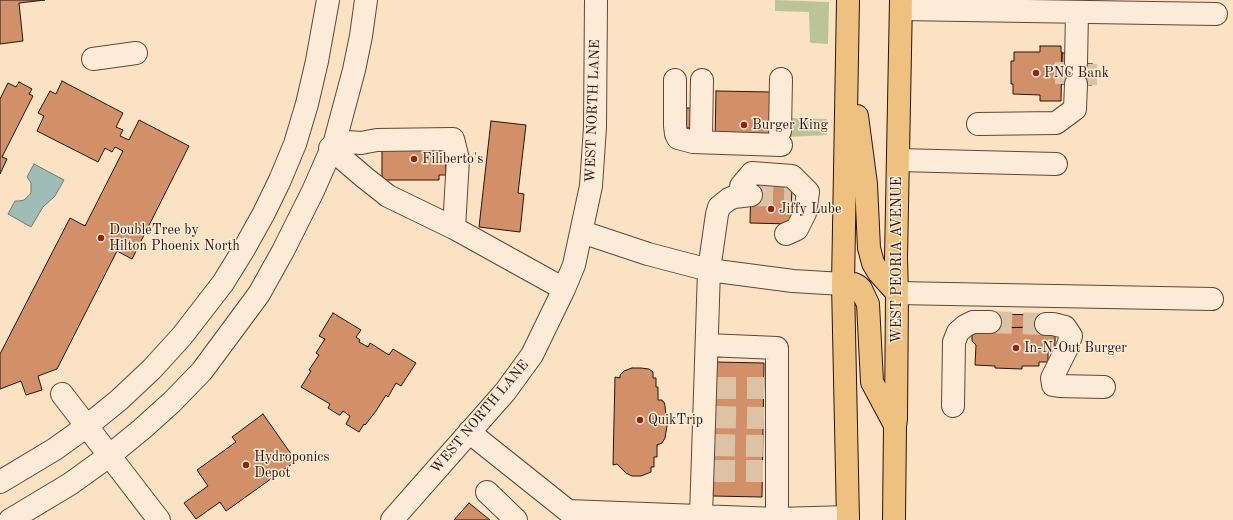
<!DOCTYPE html>
<style>
body{margin:0}
canvas{display:block;background:#fbe2c2}
</style>
<canvas width="1233" height="520"></canvas>
<script>
const ctx = document.querySelector('canvas').getContext('2d');
ctx.lineJoin = 'round';
function fillPath(path, color) {
  ctx.fillStyle = color;
  ctx.fill(path, 'evenodd');
}
function shape(rows) {
  const path = new Path2D();
  for (const r of rows) {
    path.moveTo(r[0], r[1]);
    for (let i = 2; i < r.length; i += 2) path.lineTo(r[i], r[i + 1]);
  }
  return path;
}
function strokePath(path, color, width, dash) {
  ctx.strokeStyle = color;
  ctx.lineWidth = width;
  ctx.lineCap = dash ? 'butt' : 'round';
  ctx.setLineDash(dash || []);
  ctx.stroke(path);
}
function label(font, color, halo, rows, align = 'center') {
  ctx.font = font + ' "Old Standard TT",serif';
  ctx.lineWidth = 3;
  ctx.setLineDash([]);
  ctx.textBaseline = 'middle';
  ctx.strokeStyle = halo;
  ctx.fillStyle = color;
  for (const [text, x, y, turn = 0] of rows) {
    ctx.save();
    ctx.translate(x, y);
    ctx.rotate((+turn || 0) * Math.PI / 180);
    ctx.textAlign = isNaN(turn) ? turn : align;
    if (halo) ctx.strokeText(text, 0, 0);
    ctx.fillText(text, 0, 0);
    ctx.restore();
  }
}
const green = shape([
 [775,0,829,2,828,44,812,43,810,42,809,12,775,11],
 [788,118,827,119,827,135,788,137]
]);
const water = shape([
 [34,164,64,180,55,196,43,207,31,227,8,214,15,201,19,201,24,200,31,193,31,183,27,177,34,164]
]);
const building = shape([
 [0,0,45,0,19,3,23,41,0,44,0,0],
 [1040,46,1061,46,1061,52,1062,52,1061,101,1040,101,1040,95,1013,94,1013,84,1011,84,1011,61,1014,61,1014,52,1040,52,1040,46],
 [1062,53,1072,53,1072,63,1093,64,1092,85,1061,84,1062,53],
 [62,81,123,113,116,127,123,130,120,136,129,140,139,120,189,146,132,259,117,251,57,369,38,376,42,390,26,395,21,381,0,389,0,354,70,218,85,226,123,151,115,147,112,152,105,148,98,162,37,131,44,116,38,113,50,91,56,94,62,81],
 [19,82,32,89,29,94,33,96,2,157,7,159,0,174,0,99,8,83,16,87,19,82],
 [716,91,771,92,770,143,715,142,716,91],
 [681,108,693,108,692,128,681,128,681,108],
 [491,121,526,125,518,193,524,194,520,232,479,227,491,121],
 [382,140,445,143,446,175,439,175,439,180,382,180,382,140],
 [751,182,792,183,791,224,750,223,751,182],
 [333,313,361,330,356,337,360,340,359,342,368,347,370,343,389,355,393,349,416,363,401,386,396,383,388,397,386,395,376,411,365,425,364,424,359,432,346,424,350,416,343,411,340,415,339,415,328,408,330,404,301,387,311,371,309,370,319,355,316,353,325,339,319,336,333,313],
 [990,314,1046,315,1046,327,990,328,990,314],
 [1046,327,1055,333,1055,351,1048,351,1048,362,1039,362,1039,366,1022,366,1022,369,995,368,995,366,975,365,976,345,972,341,972,330,974,328,1046,327],
 [715,362,764,363,762,497,713,496,715,362],
 [632,368,641,368,649,369,653,372,653,378,656,378,656,387,658,387,658,400,662,400,662,401,664,402,665,406,667,426,665,438,662,443,657,445,657,457,654,457,654,467,651,467,651,472,641,476,632,476,626,473,617,464,613,465,615,377,620,378,620,375,624,371,632,368],
 [263,414,296,461,226,511,220,502,196,519,184,503,208,486,197,470,236,442,232,437,263,414],
 [469,503,490,520,454,520,469,503]
]);
const minorTunnel = shape([
 [1066,84,1066,53],
 [1086,85,1086,64],
 [751,195,791,196],
 [990,322,1046,324],
 [714,388,764,388],
 [714,417,764,418],
 [713,445,763,446],
 [713,471,763,471]
]);
const minor = shape([
 [901,9,1216,14],
 [93,59,136,53],
 [1076,63,1077,12],
 [675,80,675,126,676,134,678,138,693,142,781,145],
 [978,124,1056,123,1075,109,1076,84],
 [780,131,781,79],
 [701,136,702,80],
 [335,141,361,143,377,140,453,139,458,159,454,228],
 [330,148,364,177,388,196,454,228,564,289],
 [898,160,1056,164],
 [741,196,741,186,752,173,792,176,808,192],
 [582,232,648,254,709,270,793,281,843,284],
 [786,234,797,229,805,213,808,192],
 [897,293,1212,299],
 [1046,324,1053,324,1065,327,1071,336,1067,348,1052,378,1053,385,1059,386,1104,387],
 [707,345,777,348,777,519],
 [62,394,159,520],
 [953,406,954,342,958,332,965,326,973,322,990,322],
 [469,432,568,511,777,519,848,517],
 [0,482,55,449,87,426,119,400,152,369,182,336,223,283,244,249,264,213,280,180,295,144,307,104,317,61,328,0],
 [487,492,516,520],
 [701,516,709,270,717,214,719,207,729,199,734,197,751,195],
 [10,520,70,484,109,456,142,429,172,402,202,371,259,294,283,251,313,191,335,141,354,70,361,36,366,0],
 [392,520,505,392,532,355,564,289,574,265,591,186,595,127,596,0]
]);
const major = shape([
 [848,0,843,284,848,520],
 [857,116,866,184,869,248,873,263,879,273,897,293],
 [843,284,854,284,858,286,861,289,868,304,872,382,895,425],
 [894,520,895,426,896,419,897,293,896,258,901,0]
]);
const markers = [
 [1036,73,4,"#8f2418"],
 [744,125,4,"#8f2418"],
 [414,159,4,"#8f2418"],
 [771,209,4,"#8f2418"],
 [101,238,4,"#8f2418"],
 [1016,348,4,"#8f2418"],
 [640,420,4,"#8f2418"],
 [246,465,4,"#8f2418"]
];
const poiNames = [
 ["PNC Bank",1044,73],
 ["Burger King",752,125],
 ["Filiberto's",422,159],
 ["Jiffy Lube",779,209],
 ["DoubleTree by",109,230],
 ["Hilton Phoenix North",109,246],
 ["In-N-Out Burger",1024,348],
 ["QuikTrip",648,420],
 ["Hydroponics",254,457],
 ["Depot",254,473]
];
const streetNames = [
 ["WEST NORTH LANE",593,111,-88],
 ["WEST PEORIA AVENUE",897,260,-90],
 ["WEST NORTH LANE",480,417,-50]
];
fillPath(green, '#bbc496');
fillPath(water, '#9fbdb6');
strokePath(water, '#707971', 1);
fillPath(building, '#d29068');
strokePath(building, '#2a130a', 1);
strokePath(minorTunnel, '#dcc3a6', 22, [22, 11]);
strokePath(minor, '#5e4738', 24);
strokePath(major, '#2a130a', 24);
strokePath(minor, '#fcecd7', 22);
strokePath(major, '#eec181', 22);
for (const [x, y, r, color] of markers) {
  const dot = new Path2D();
  dot.arc(x, y, r, 0, 2 * Math.PI);
  ctx.fillStyle = color;
  ctx.fill(dot);
  strokePath(dot, '#fcecd7', 1.5);
}
label('14px', '#2a130a', '#fcecd7', poiNames, 'left');
label('14px', '#2a130a', '#fcecd7', streetNames);
</script>
